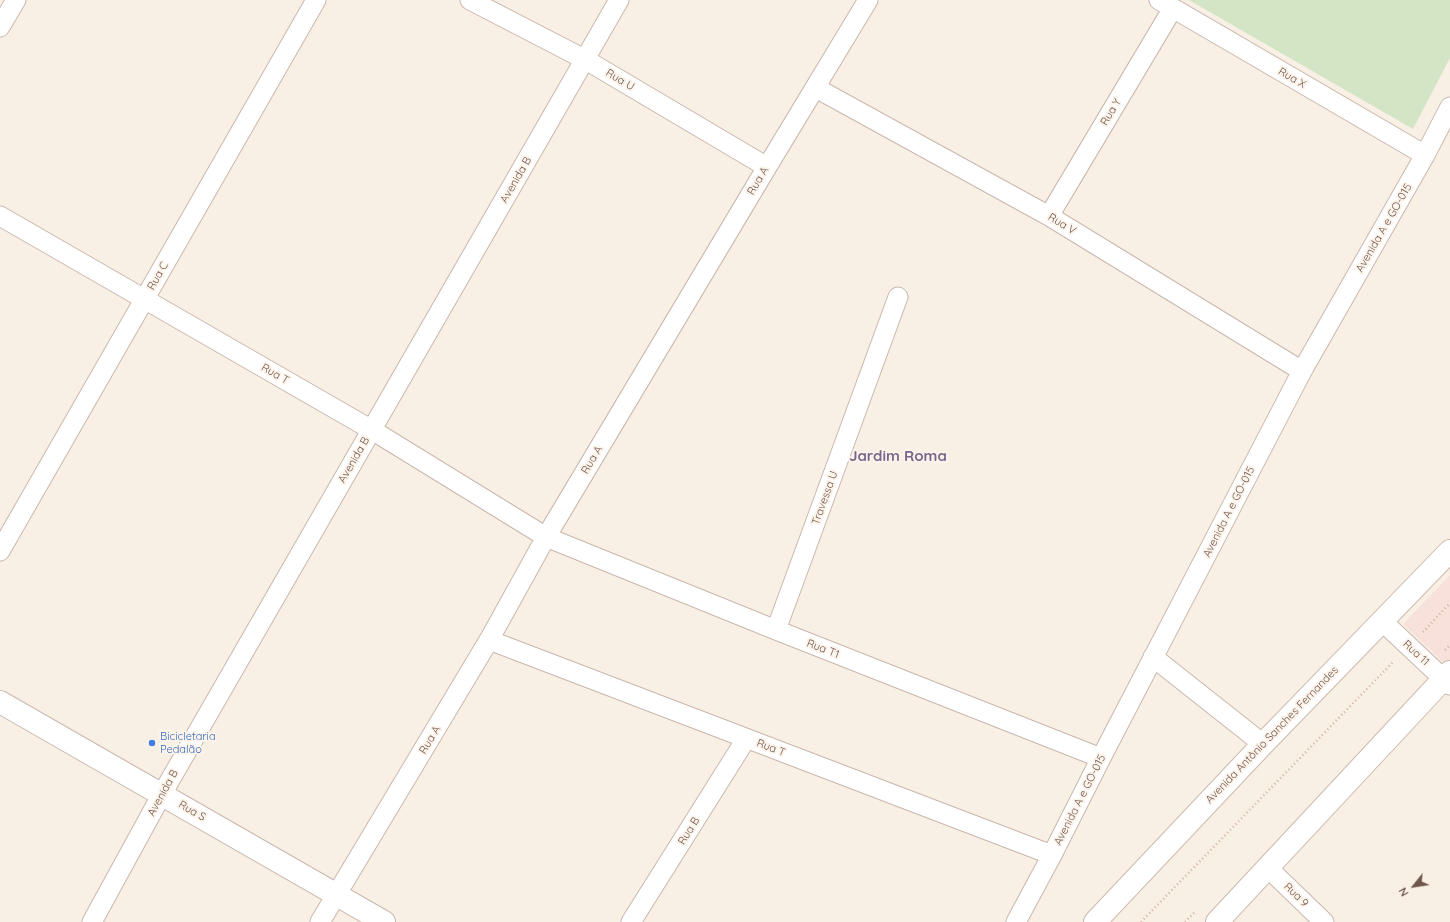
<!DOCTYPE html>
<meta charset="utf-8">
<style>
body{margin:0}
#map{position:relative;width:1450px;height:922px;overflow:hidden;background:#f9f0e5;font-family:Quicksand,sans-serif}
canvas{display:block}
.north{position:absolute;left:1394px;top:866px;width:40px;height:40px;-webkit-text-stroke:3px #fcf4eb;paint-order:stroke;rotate:240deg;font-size:11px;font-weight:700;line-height:16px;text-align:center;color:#6f574d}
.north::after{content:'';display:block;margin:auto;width:14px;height:18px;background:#6f574d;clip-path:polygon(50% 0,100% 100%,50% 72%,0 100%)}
</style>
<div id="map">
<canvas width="1450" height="922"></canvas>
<div class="north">N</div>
</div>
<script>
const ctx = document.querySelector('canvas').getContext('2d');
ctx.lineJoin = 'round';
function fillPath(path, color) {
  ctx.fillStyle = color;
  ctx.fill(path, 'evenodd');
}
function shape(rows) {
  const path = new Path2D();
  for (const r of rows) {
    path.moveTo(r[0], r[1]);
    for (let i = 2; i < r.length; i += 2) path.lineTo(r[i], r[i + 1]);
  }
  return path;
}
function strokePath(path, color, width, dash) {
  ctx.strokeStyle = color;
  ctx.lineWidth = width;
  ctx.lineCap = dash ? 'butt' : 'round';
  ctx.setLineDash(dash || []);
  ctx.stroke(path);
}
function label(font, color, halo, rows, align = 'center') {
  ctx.font = font + ' Quicksand,sans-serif';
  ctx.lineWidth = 4;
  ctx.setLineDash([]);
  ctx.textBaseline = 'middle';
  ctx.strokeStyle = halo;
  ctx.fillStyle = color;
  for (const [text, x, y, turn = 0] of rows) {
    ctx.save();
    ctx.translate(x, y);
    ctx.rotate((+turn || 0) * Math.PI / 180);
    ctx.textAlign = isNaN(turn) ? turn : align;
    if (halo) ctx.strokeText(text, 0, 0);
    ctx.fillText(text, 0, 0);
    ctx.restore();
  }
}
const commercial = shape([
 [1450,575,1450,663,1447,666,1403,624]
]);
const green = shape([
 [1189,0,1450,0,1450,58,1413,129]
]);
const path = shape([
 [1423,632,1450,603],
 [1445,650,1450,645],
 [1141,922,1394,661],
 [1185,922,1196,911]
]);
const minor = shape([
 [470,0,586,60,767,167],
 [1159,0,1425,155],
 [0,27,16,0],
 [816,88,1049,216,1302,371],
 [0,216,372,430,546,537,776,630,1101,758],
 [1049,216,1173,8],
 [0,551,316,0],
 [1382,621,1450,685],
 [776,630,898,297],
 [489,640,1052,855],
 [1153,657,1263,744],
 [1268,868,1324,922],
 [92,922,162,794,619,0],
 [320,922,489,640,546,537,767,167,868,0],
 [631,922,746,739],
 [1016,922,1052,855,1101,758,1302,371,1425,155,1450,107]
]);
const tertiary = shape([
 [0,702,384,922]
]);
const secondary = shape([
 [1095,922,1263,744,1450,551],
 [1217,922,1450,672]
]);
const markers = [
 [152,743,4,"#3f7fe0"]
];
const streetNames = [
 ["Rua X",1292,78,30],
 ["Rua U",620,80,31],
 ["Rua Y",1111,112,-59],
 ["Avenida B",516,180,-60],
 ["Rua A",758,181,-59],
 ["Rua V",1062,224,31],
 ["Avenida A e GO-015",1384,228,-60],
 ["Rua C",158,276,-60],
 ["Rua T",275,374,30],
 ["Avenida B",354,460,-60],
 ["Rua A",592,460,-59],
 ["Travessa U",825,498,-70],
 ["Avenida A e GO-015",1229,512,-63],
 ["Rua T1",823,649,21],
 ["Rua 11",1416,653,43],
 ["Avenida Antônio Sanches Fernandes",1272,735,-46],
 ["Rua A",430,740,-59],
 ["Rua T",771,748,21],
 ["Avenida B",163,793,-61],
 ["Avenida A e GO-015",1080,800,-63],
 ["Rua S",192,811,30],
 ["Rua B",689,831,-58],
 ["Rua 9",1296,895,44]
];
const shopNames = [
 ["Bicicletaria",160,737],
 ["Pedalão",160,750]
];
const districtNames = [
 ["Jardim Roma",898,456]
];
fillPath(commercial, '#f8e1da');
fillPath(green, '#d4e5c5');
strokePath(minor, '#c9b7ad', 21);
strokePath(tertiary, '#c9b7ad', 24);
strokePath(secondary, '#ceb9ad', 24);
strokePath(path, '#d0b1a3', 2.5, [1, 3]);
strokePath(minor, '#fff', 19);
strokePath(tertiary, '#fff', 22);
strokePath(secondary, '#fff', 22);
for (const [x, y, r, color] of markers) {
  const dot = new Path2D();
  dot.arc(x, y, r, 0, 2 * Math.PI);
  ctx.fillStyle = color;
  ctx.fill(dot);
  strokePath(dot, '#fcf4eb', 1.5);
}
label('11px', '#6f574d', '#fcf4eb', streetNames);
label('11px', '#366cbe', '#fcf4eb', shopNames, 'left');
label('bold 15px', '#7b668b', '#fcf4eb', districtNames);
</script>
